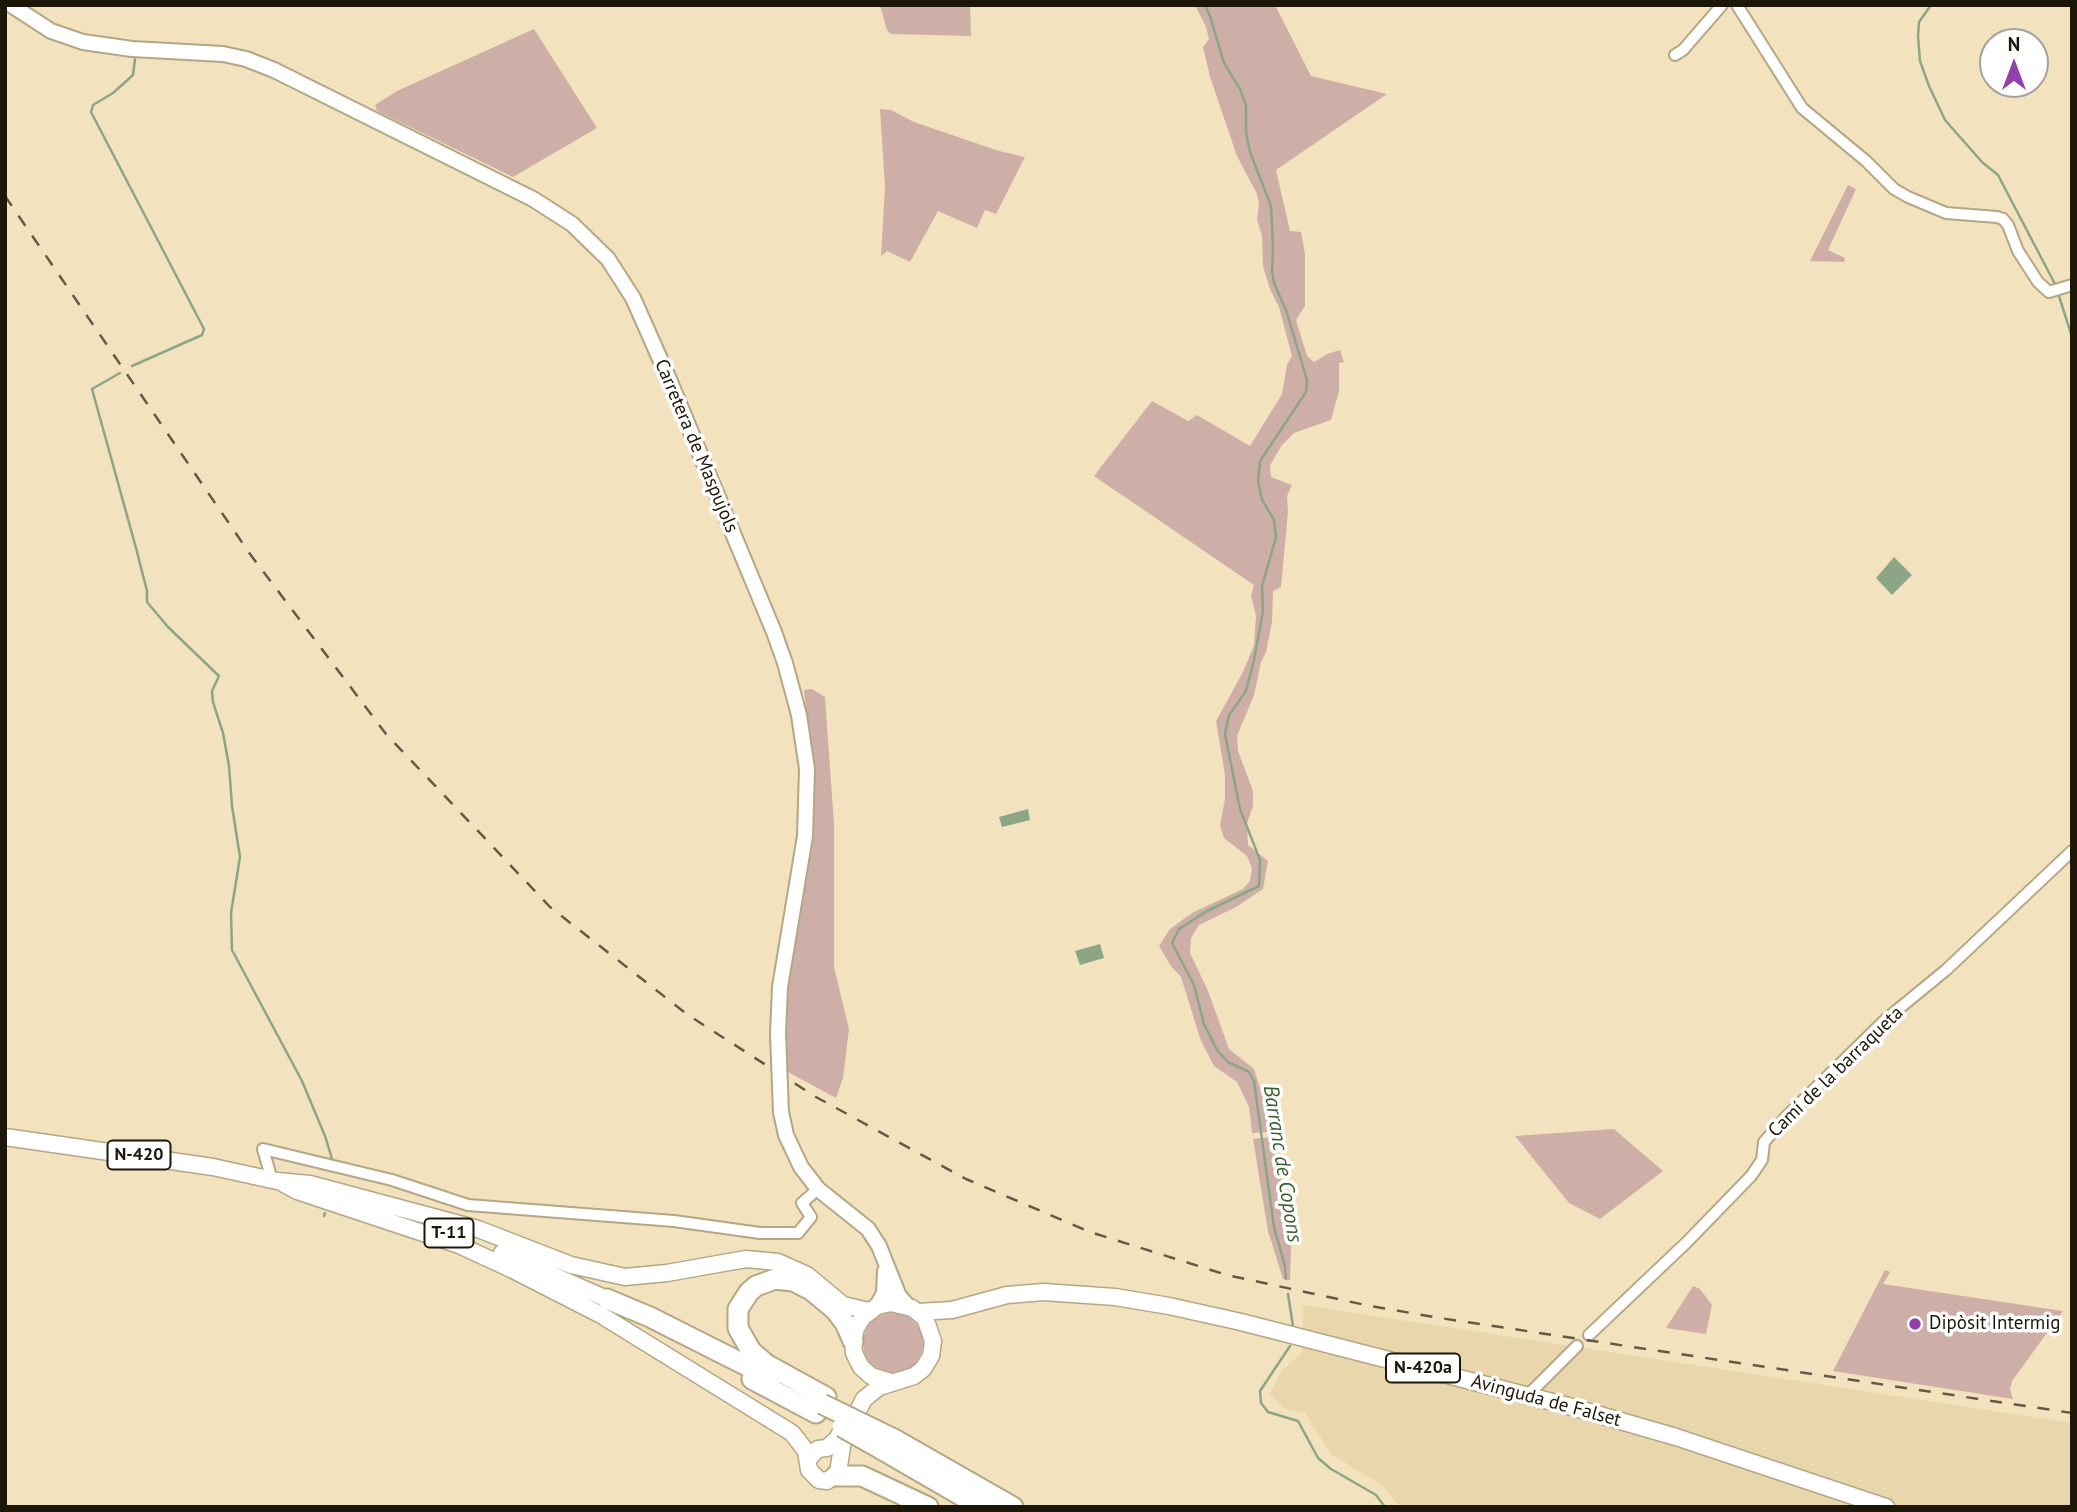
<!DOCTYPE html>
<meta charset="utf-8">
<style>
body{margin:0}
#map{position:relative;width:2077px;height:1512px;overflow:hidden;background:#f2e2be;font-family:"PT Sans",sans-serif}
canvas{display:block}
.frame{position:absolute;inset:0;border:7px solid #1d170a;pointer-events:none}
.north{position:absolute;left:1979px;top:28px;width:70px;height:70px;box-sizing:border-box;background:#fff;border:2px solid #a5a29d;border-radius:50%;rotate:0deg;font-size:19px;font-weight:700;line-height:28px;text-align:center;color:#1d170a}
.north::after{content:'';display:block;margin:auto;width:24px;height:32px;background:#9340af;clip-path:polygon(50% 0,100% 100%,50% 72%,0 100%)}
</style>
<div id="map">
<canvas width="2077" height="1512"></canvas>
<div class="frame"></div>
<div class="north">N</div>
</div>
<script>
const ctx = document.querySelector('canvas').getContext('2d');
ctx.lineJoin = 'round';
function fillPath(path, color) {
  ctx.fillStyle = color;
  ctx.fill(path, 'evenodd');
}
function shape(rows) {
  const path = new Path2D();
  for (const r of rows) {
    if (r.length === 3) {
      path.moveTo(r[0] + r[2], r[1]);
      path.arc(r[0], r[1], r[2], 0, 2 * Math.PI);
      continue;
    }
    path.moveTo(r[0], r[1]);
    for (let i = 2; i < r.length; i += 2) path.lineTo(r[i], r[i + 1]);
  }
  return path;
}
function strokePath(path, color, width, dash) {
  ctx.strokeStyle = color;
  ctx.lineWidth = width;
  ctx.lineCap = dash ? 'butt' : 'round';
  ctx.setLineDash(dash || []);
  ctx.stroke(path);
}
function label(font, color, halo, rows, align = 'center') {
  ctx.font = font + ' "PT Sans",sans-serif';
  ctx.lineWidth = 7;
  ctx.setLineDash([]);
  ctx.textBaseline = 'middle';
  ctx.strokeStyle = halo;
  ctx.fillStyle = color;
  for (const [text, x, y, turn = 0] of rows) {
    ctx.save();
    ctx.translate(x, y);
    ctx.rotate((+turn || 0) * Math.PI / 180);
    ctx.textAlign = isNaN(turn) ? turn : align;
    if (halo) ctx.strokeText(text, 0, 0);
    ctx.fillText(text, 0, 0);
    ctx.restore();
  }
}
const built = shape([
 [1303,1305,2072,1423,2072,1507,1400,1507,1383,1486,1331,1454,1305,1413,1285,1409,1270,1394,1281,1372,1302,1352]
]);
const green = shape([
 [880,5,970,5,971,36,891,34,887,30],
 [1195,5,1275,5,1311,76,1387,94,1276,170,1290,231,1301,232,1305,254,1305,306,1296,320,1307,356,1314,362,1327,354,1340,350,1344,362,1339,363,1339,391,1331,420,1294,433,1282,445,1270,465,1271,477,1292,485,1287,496,1288,512,1281,587,1273,591,1272,622,1266,652,1261,662,1254,695,1237,736,1238,751,1253,791,1253,806,1247,823,1248,845,1268,861,1263,889,1236,907,1199,925,1191,938,1190,953,1208,991,1229,1049,1254,1069,1271,1123,1271,1132,1252,1133,1249,1107,1237,1082,1214,1066,1201,1041,1181,977,1170,965,1159,946,1170,929,1192,913,1243,889,1250,881,1252,869,1247,856,1224,838,1220,825,1225,799,1225,775,1216,721,1243,672,1254,645,1256,616,1251,596,1254,585,1094,476,1152,401,1188,421,1197,415,1250,446,1282,394,1287,365,1292,356,1279,307,1270,289,1263,266,1262,236,1257,219,1259,204,1257,194,1237,156,1210,77,1203,47,1209,39,1206,27],
 [534,29,597,128,513,177,377,111,375,105,397,91],
 [880,109,891,110,914,122,999,151,1025,157,996,214,985,210,977,228,938,211,910,262,887,251,881,256,885,187],
 [1848,185,1856,189,1828,250,1845,258,1844,262,1810,261],
 [812,689,825,697,834,824,834,967,849,1029,843,1078,836,1098,786,1071,785,1033,788,985,808,868,813,826,814,786,804,690],
 [1614,1129,1663,1171,1600,1219,1569,1203,1515,1136],
 [1272,1137,1279,1164,1291,1248,1290,1280,1283,1279,1268,1231,1253,1139],
 [1885,1270,1890,1272,1883,1284,2063,1311,2012,1381,2010,1389,2013,1399,1833,1371],
 [1693,1286,1700,1289,1712,1305,1706,1334,1666,1328],
 [893,1343,30]
]);
const water = shape([
 [1894,557,1912,575,1892,595,1876,578],
 [1028,809,1030,820,1002,827,999,817],
 [1100,944,1104,958,1080,965,1075,951]
]);
const stream = shape([
 [1205,5,1210,16,1224,63,1240,89,1246,105,1246,132,1250,152,1271,206,1273,248,1272,270,1274,283,1286,310,1307,380,1306,392,1260,461,1258,481,1262,500,1274,520,1276,537,1262,586,1263,611,1254,660,1246,691,1229,715,1225,734,1240,809,1260,860,1259,886,1207,911,1179,929,1172,943,1194,985,1204,1024,1217,1050,1228,1062,1249,1072,1254,1081,1274,1227,1285,1266,1286,1279],
 [1931,5,1919,22,1918,36,1920,61,1929,86,1945,120,1982,162,1998,175,2056,286],
 [2058,293,2072,337],
 [132,366,202,335,204,329,91,112,93,105,113,93,133,75,135,59],
 [120,373,92,389,136,548,147,591,147,602,168,627,219,676,212,691,213,702,223,733,229,766,232,806,240,857,231,913,232,950,302,1081,325,1136,333,1162],
 [324,1216,325,1213],
 [1288,1294,1293,1326],
 [1290,1346,1260,1391,1261,1403,1268,1412,1298,1421,1318,1458,1331,1469,1376,1495,1385,1507]
]);
const street = shape([
 [1737,5,1802,108,1866,161,1894,189,1908,197,1946,213,1997,217,2003,219,2008,225,2018,251,2038,282,2049,292,2072,285],
 [1675,55,1683,50,1722,5],
 [263,1149,392,1180,468,1205,674,1221,760,1233,798,1233,811,1217,802,1203,818,1189],
 [263,1149,272,1180],
 [1589,1335,1687,1242,1751,1176,1762,1160,1764,1142,1785,1118,1885,1020,1946,970,2072,851],
 [1528,1395,1577,1346]
]);
const secondary = shape([
 [11,5,51,31,83,42,132,49,223,54,246,59,274,70,533,199,572,224,608,259,633,298,668,377,774,632,785,663,799,715,807,769,805,836,780,987,778,1034],
 [781,1112,786,1135,801,1167,818,1189,868,1229,879,1246,899,1296,908,1306],
 [877,1306,884,1293,885,1271]
]);
const primary = shape([
 [5,1137,213,1167,277,1181,310,1184,478,1229,571,1265,625,1277,667,1273,746,1259,778,1262,807,1275,843,1305,869,1311],
 [284,1184,297,1191,459,1245,513,1270,601,1315,792,1433,806,1451,809,1470,819,1480,827,1481,838,1473,843,1440,864,1399,879,1387,914,1376,923,1369,931,1356,933,1341,925,1318,912,1308,891,1303,877,1306,863,1317,856,1328,853,1341,854,1353,861,1367,871,1376,891,1382],
 [502,1253,607,1299],
 [918,1312,952,1310,1007,1295,1044,1292,1115,1297,1169,1306,1241,1322,1572,1407,1676,1437,1886,1507],
 [808,1459,818,1449,827,1448,837,1439,843,1428]
]);
const highway = shape([
 [607,1299,650,1317,771,1378],
 [752,1379,816,1413],
 [826,1397,766,1364,751,1351,738,1328,738,1309,749,1292,756,1286,775,1279,793,1281,811,1290,835,1310,845,1323,853,1341],
 [894,1439,1013,1507],
 [881,1449,981,1507],
 [836,1476,862,1476,928,1507]
]);
const rail = shape([
 [5,196,250,554,386,734,550,907,688,1015,816,1097,966,1179,1090,1232,1227,1275,1370,1306,1440,1318,2072,1413]
]);
const secondaryBridge = shape([
 [778,1034,781,1112]
]);
const highwayBridge = shape([
 [822,1404,894,1439],
 [842,1427,881,1449]
]);
const markers = [
 [1915,1324,7,"#9340af"]
];
const shields = [
 [139,1155,63],
 [449,1233,49],
 [1423,1368,74]
];
const shieldNames = [
 ["N-420",139,1155],
 ["T-11",449,1233],
 ["N-420a",1423,1368]
];
const streetNames = [
 ["Carretera de Maspujols",696,446,67],
 ["Camí de la barraqueta",1836,1072,-44],
 ["Avinguda de Falset",1546,1401,15]
];
const poiNames = [
 ["Dipòsit Intermig",1929,1324]
];
const waterNames = [
 ["Barranc de Copons",1282,1164,81]
];
fillPath(built, '#e9d6ac');
fillPath(green, '#ceafa7');
fillPath(water, '#8ca685');
strokePath(stream, '#8ca685', 2.5);
strokePath(street, '#b5a684', 14);
strokePath(secondary, '#b5a684', 18);
strokePath(primary, '#b5a684', 19);
strokePath(highway, '#b5a684', 23);
strokePath(street, '#fff', 10);
strokePath(secondary, '#fff', 14);
strokePath(primary, '#fff', 16);
strokePath(highway, '#fff', 19);
strokePath(rail, '#635a45', 2.5, [12, 12]);
strokePath(secondaryBridge, '#b5a684', 18, []);
strokePath(highwayBridge, '#b5a684', 23, []);
strokePath(secondaryBridge, '#fff', 14);
strokePath(highwayBridge, '#fff', 19);
for (const [x, y, r, color] of markers) {
  const dot = new Path2D();
  dot.arc(x, y, r, 0, 2 * Math.PI);
  ctx.fillStyle = color;
  ctx.fill(dot);
  strokePath(dot, '#fff', 2.5);
}
for (const [x, y, w] of shields) {
  const box = new Path2D();
  box.roundRect(x - w / 2, y - 14.5, w, 29, 5);
  ctx.fillStyle = '#fff';
  ctx.fill(box);
  strokePath(box, '#1d170a', 2);
}
label('bold 18px', '#1d170a', null, shieldNames);
label('19px', '#1d170a', '#fff', streetNames);
label('19px', '#1d170a', '#fff', poiNames, 'left');
label('italic 21px', '#395e2f', '#fff', waterNames);
</script>
